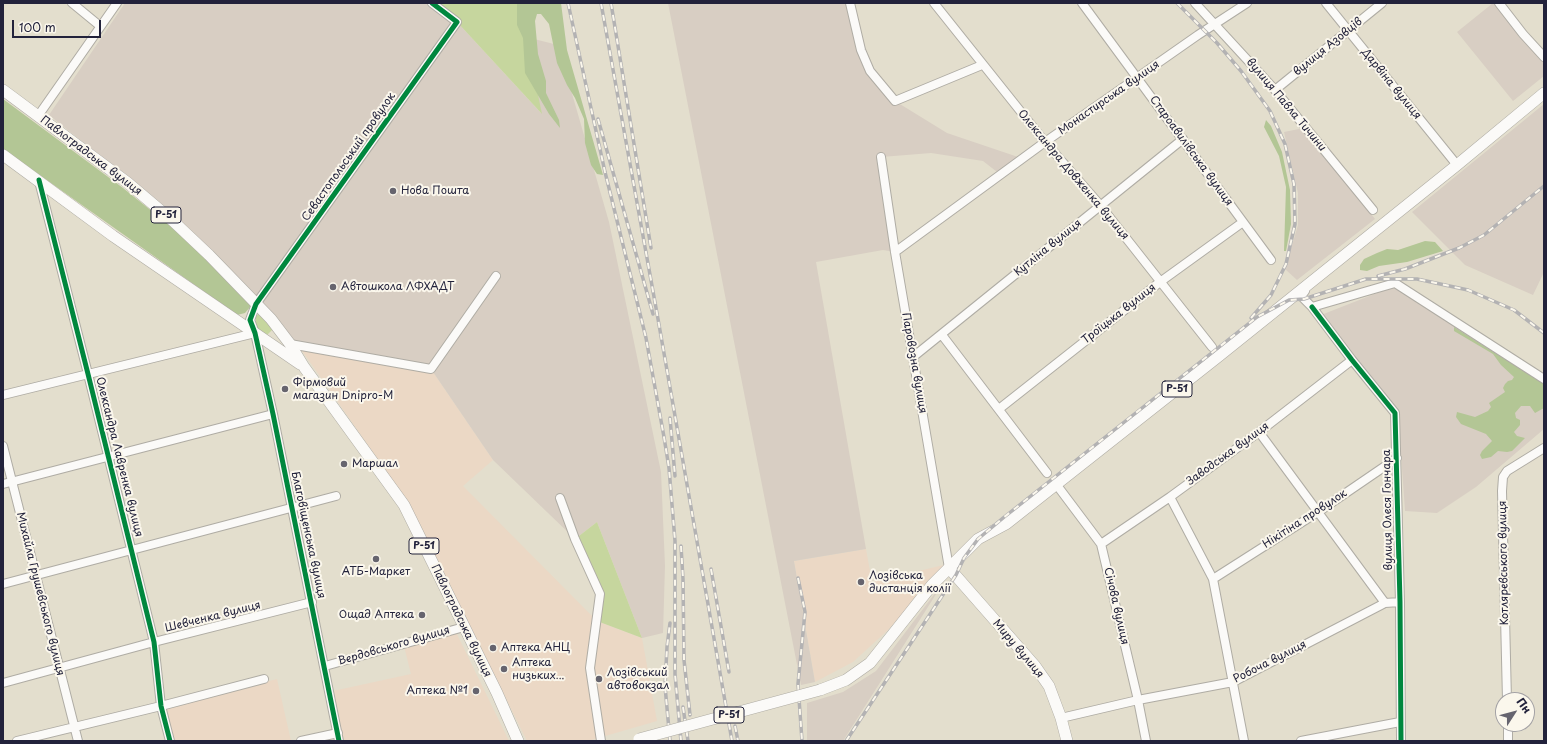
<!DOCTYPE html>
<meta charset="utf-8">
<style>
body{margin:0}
#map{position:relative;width:1547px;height:744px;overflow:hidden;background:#e3decd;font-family:"Playpen Sans",sans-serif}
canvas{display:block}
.frame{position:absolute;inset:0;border:4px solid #22223b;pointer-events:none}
.north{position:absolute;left:1495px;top:692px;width:40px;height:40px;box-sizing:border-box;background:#fbf7ec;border:1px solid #a4a2a5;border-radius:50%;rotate:54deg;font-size:11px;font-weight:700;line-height:16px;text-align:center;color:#22223b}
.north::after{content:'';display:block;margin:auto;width:14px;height:18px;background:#66646e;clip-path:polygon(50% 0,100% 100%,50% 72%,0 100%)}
.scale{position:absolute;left:12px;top:20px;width:89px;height:18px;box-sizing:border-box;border:2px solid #22223b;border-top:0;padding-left:5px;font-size:12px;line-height:14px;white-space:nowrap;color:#22223b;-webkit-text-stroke:3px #fbf7ec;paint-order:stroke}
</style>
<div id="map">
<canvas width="1547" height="744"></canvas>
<div class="frame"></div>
<div class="north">Пн</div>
<div class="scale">100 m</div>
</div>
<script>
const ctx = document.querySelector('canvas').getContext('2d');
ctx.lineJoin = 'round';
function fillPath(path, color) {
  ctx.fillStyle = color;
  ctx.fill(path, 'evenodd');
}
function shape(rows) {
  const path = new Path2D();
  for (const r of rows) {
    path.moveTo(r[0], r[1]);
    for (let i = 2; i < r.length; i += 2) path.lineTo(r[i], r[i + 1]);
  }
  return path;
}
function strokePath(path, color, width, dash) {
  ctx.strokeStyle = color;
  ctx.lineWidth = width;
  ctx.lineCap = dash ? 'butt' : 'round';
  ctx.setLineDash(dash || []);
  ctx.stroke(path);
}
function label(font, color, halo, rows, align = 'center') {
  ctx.font = font + ' "Playpen Sans",sans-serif';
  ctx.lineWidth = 4;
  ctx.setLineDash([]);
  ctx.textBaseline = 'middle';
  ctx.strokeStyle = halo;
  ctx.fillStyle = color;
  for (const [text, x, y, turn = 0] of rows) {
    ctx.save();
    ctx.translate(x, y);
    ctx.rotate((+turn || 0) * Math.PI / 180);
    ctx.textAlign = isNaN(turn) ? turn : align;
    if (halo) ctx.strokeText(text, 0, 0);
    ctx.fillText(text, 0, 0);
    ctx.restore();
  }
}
const built = shape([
 [298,345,431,369,493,460,463,486,597,621,642,638,657,721,588,741,527,741,409,504],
 [866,549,872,582,948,564,888,630,853,662,815,682,794,561],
 [454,628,509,741,344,741,333,691,411,674,403,642],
 [277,679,291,741,172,741,163,708]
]);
const industrial = shape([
 [125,3,432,3,457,22,541,113,526,37,558,45,609,222,661,472,665,566,663,633,642,638,597,522,575,539,493,460,431,369,298,345,260,299,187,226,49,115],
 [668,3,850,3,870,71,895,101,947,133,1024,159,1001,175,983,161,931,153,881,157,895,252,883,250,816,262,866,549,794,561,815,682,801,685],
 [1493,3,1494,3,1544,62,1544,76,1513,101,1457,32],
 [1544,104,1544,272,1533,295,1465,265,1412,212],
 [1304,128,1375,219,1297,280,1285,269,1298,225,1298,193,1284,132],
 [1395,286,1544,379,1544,429,1476,487,1437,513,1405,511,1398,411,1321,315],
 [945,580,843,741,807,741,807,703,843,692,876,671]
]);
const green = shape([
 [432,3,519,3,542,114,457,22],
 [259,314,270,325,272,330,267,335,261,334,256,327,256,316],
 [597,522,642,638,597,621,600,594,575,539]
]);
const forest = shape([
 [517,3,561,3,567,50,603,175,597,174,591,165,585,143,584,119,575,98,567,85,557,63,549,24,541,14,537,14,535,21,538,54,546,81,546,93,559,120,560,128,549,114,525,73,523,38,517,25],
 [3,99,123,188,199,249,251,306,245,313,237,315,3,149],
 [1266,120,1271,126,1282,152,1290,190,1291,224,1286,251,1284,251,1286,187,1279,156,1264,127],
 [1425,241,1435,242,1443,251,1407,262,1379,266,1367,271,1360,270,1360,265,1364,259,1377,253,1387,249,1398,250],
 [1454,327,1544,384,1544,408,1535,413,1530,406,1521,406,1515,413,1516,418,1520,420,1520,425,1514,432,1517,436,1525,438,1512,451,1507,452,1498,451,1491,457,1482,459,1480,455,1482,451,1492,441,1486,434,1461,424,1456,417,1457,412,1475,417,1488,411,1491,407,1489,403,1505,392,1503,388,1505,384,1508,381,1512,380,1514,377,1501,365,1493,354,1454,331]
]);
const minor = shape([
 [72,3,100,26],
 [850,3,861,50,870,71,895,101,982,65],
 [934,3,1045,142,1100,205,1212,347],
 [1082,3,1271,260],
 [1195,3,1275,90,1373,210],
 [1326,3,1457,165],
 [1499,3,1523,34,1544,57],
 [1275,90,1382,3],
 [38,116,117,3],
 [881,157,895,252,949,568],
 [39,181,88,374,154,642,161,706,170,741],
 [895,252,1045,142,1198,35,1247,3],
 [1305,291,1301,296,1312,307,1395,283,1544,379],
 [1312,307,1352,360,1395,413,1400,602,1401,741],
 [942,335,1047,473],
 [290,344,431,369,496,276],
 [913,357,1183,139],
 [3,395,255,333],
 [999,409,1160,282,1243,222],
 [1259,432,1385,603],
 [3,446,78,741],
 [3,484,273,414],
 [1056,484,1101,544,1138,700,1146,741],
 [1170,497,1213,579,1244,741],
 [560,498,575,539,600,594,590,668,601,741],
 [1101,544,1170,497,1259,432,1352,360],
 [1213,579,1318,512,1397,458],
 [3,584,336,496],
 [325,666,464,627],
 [3,683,154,642,312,602],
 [1507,700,1502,491,1503,477,1507,471,1544,448],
 [1061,718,1138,700,1233,682,1385,603,1400,602],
 [1508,724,1508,741],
 [17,741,161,706,264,679],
 [301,741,338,733],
 [339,741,273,414,255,333,250,320,256,304,457,22,432,3],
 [1301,741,1400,722]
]);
const major = shape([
 [3,90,128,183,173,221,209,255,271,319,290,344,304,367,404,505,497,693,518,741],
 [3,155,113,236,300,364],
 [949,568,1035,666,1049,686,1061,718,1067,741],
 [820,690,846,680,870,663,932,585,978,539,1006,524,1219,356,1457,165,1544,93]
]);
const rail = shape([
 [568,3,605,172,646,338,664,437,669,468,675,541,675,674,681,741],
 [601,3,658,319,732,741],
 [611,3,651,248],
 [1177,3,1217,43,1241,71,1270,111,1285,144,1294,184,1295,224,1286,264,1271,295,1251,318],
 [598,119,653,314],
 [1378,276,1405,269,1459,248,1484,235,1544,186],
 [670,418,675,476],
 [681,546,683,579,684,660,690,715],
 [711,569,729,672],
 [798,578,805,612,798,684,802,741],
 [683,707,688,741],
 [735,726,738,741],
 [670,741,665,686,667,647,670,623],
 [846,741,956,575,964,558,978,539,1003,518,1257,317,1289,300,1304,299,1366,279,1417,279,1468,290,1514,310,1544,333]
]);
const majorBridge = shape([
 [639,739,820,690]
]);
const cycleway = shape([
 [39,180,88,374,154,642,161,706,170,741],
 [1312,307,1352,360,1395,413,1400,602,1401,741],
 [339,741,273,414,255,333,250,320,256,304,457,22,432,3]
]);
const markers = [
 [393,191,4,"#66646e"],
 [333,287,4,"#66646e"],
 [285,389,4,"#66646e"],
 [344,464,4,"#66646e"],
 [376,559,4,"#66646e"],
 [861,582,4,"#66646e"],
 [422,615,4,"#66646e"],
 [493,648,4,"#66646e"],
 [504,669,4,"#66646e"],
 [599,679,4,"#66646e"],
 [476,691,4,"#66646e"]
];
const shields = [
 [166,215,30],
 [1177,389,30],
 [424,546,30],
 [729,715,30]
];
const shieldNames = [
 ["Р-51",166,215],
 ["Р-51",1177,389],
 ["Р-51",424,546],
 ["Р-51",729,715]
];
const streetNames = [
 ["вулиця Азовців",1328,47,-39],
 ["Дарвіна вулиця",1391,84,51],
 ["Монастирська вулиця",1109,98,-35],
 ["вулиця Павла Тичини",1286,105,50],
 ["Староавилівська вулиця",1191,151,54],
 ["Павлоградська вулиця",91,156,37],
 ["Севастопольський провулок",349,157,-55],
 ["Олександра Довженка вулиця",1073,175,50],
 ["Кутліна вулиця",1048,248,-39],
 ["Троїцька вулиця",1119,314,-38],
 ["Паровозна вулиця",914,363,80],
 ["Заводська вулиця",1228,454,-36],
 ["Олександра Лавренка вулиця",119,457,76],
 ["вулиця Олеся Гончара",1388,510,-91],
 ["Нікітіна провулок",1305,519,-33],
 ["Благовіщенська вулиця",308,535,78],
 ["Котляревського вулиця",1504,563,-91],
 ["Михайла Грушевського вулиця",40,594,76],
 ["Січова вулиця",1116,606,77],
 ["Шевченка вулиця",213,617,-14],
 ["Павлоградська вулиця",461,621,64],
 ["Вердовського вулиця",394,646,-16],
 ["Миру вулиця",1018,649,50],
 ["Робоча вулиця",1270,662,-27]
];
const poiNames = [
 ["Нова Пошта",401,191],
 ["Автошкола ЛФХАДТ",341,287],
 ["Фірмовий",293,383],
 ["магазин Dnipro-M",293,396],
 ["Маршал",352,464],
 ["АТБ-Маркет",376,572,"center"],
 ["Лозівська",869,576],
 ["дистанція колії",869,589],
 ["Ощад Аптека",414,615,"right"],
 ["Аптека АНЦ",501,648],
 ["Аптека",512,663],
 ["низьких...",512,676],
 ["Лозівський",607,673],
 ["автовокзал",607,686],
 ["Аптека №1",468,691,"right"]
];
fillPath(built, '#ebd8c5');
fillPath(industrial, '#d8cec3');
fillPath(green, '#c6d69e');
fillPath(forest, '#b3c695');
strokePath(minor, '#afaca4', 10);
strokePath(major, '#afaca4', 12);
strokePath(minor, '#fbfaf8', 8);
strokePath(major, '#fbfaf8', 11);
strokePath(rail, '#b3b2b3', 3.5);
strokePath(rail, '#fbf7ec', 2, [6]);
strokePath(majorBridge, '#afaca4', 12, []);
strokePath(majorBridge, '#fbfaf8', 11);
strokePath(cycleway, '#00873e', 5);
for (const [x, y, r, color] of markers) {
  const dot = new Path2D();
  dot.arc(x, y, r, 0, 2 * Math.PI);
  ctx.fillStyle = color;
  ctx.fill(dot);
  strokePath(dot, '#fbf7ec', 1.5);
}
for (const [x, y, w] of shields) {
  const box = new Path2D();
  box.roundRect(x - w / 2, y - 8, w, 16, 3);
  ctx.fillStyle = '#fbf7ec';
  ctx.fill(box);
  strokePath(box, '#22223b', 1);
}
label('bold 10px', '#22223b', null, shieldNames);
label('11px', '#22223b', '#fbf7ec', streetNames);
label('11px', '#22223b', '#fbf7ec', poiNames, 'left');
</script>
